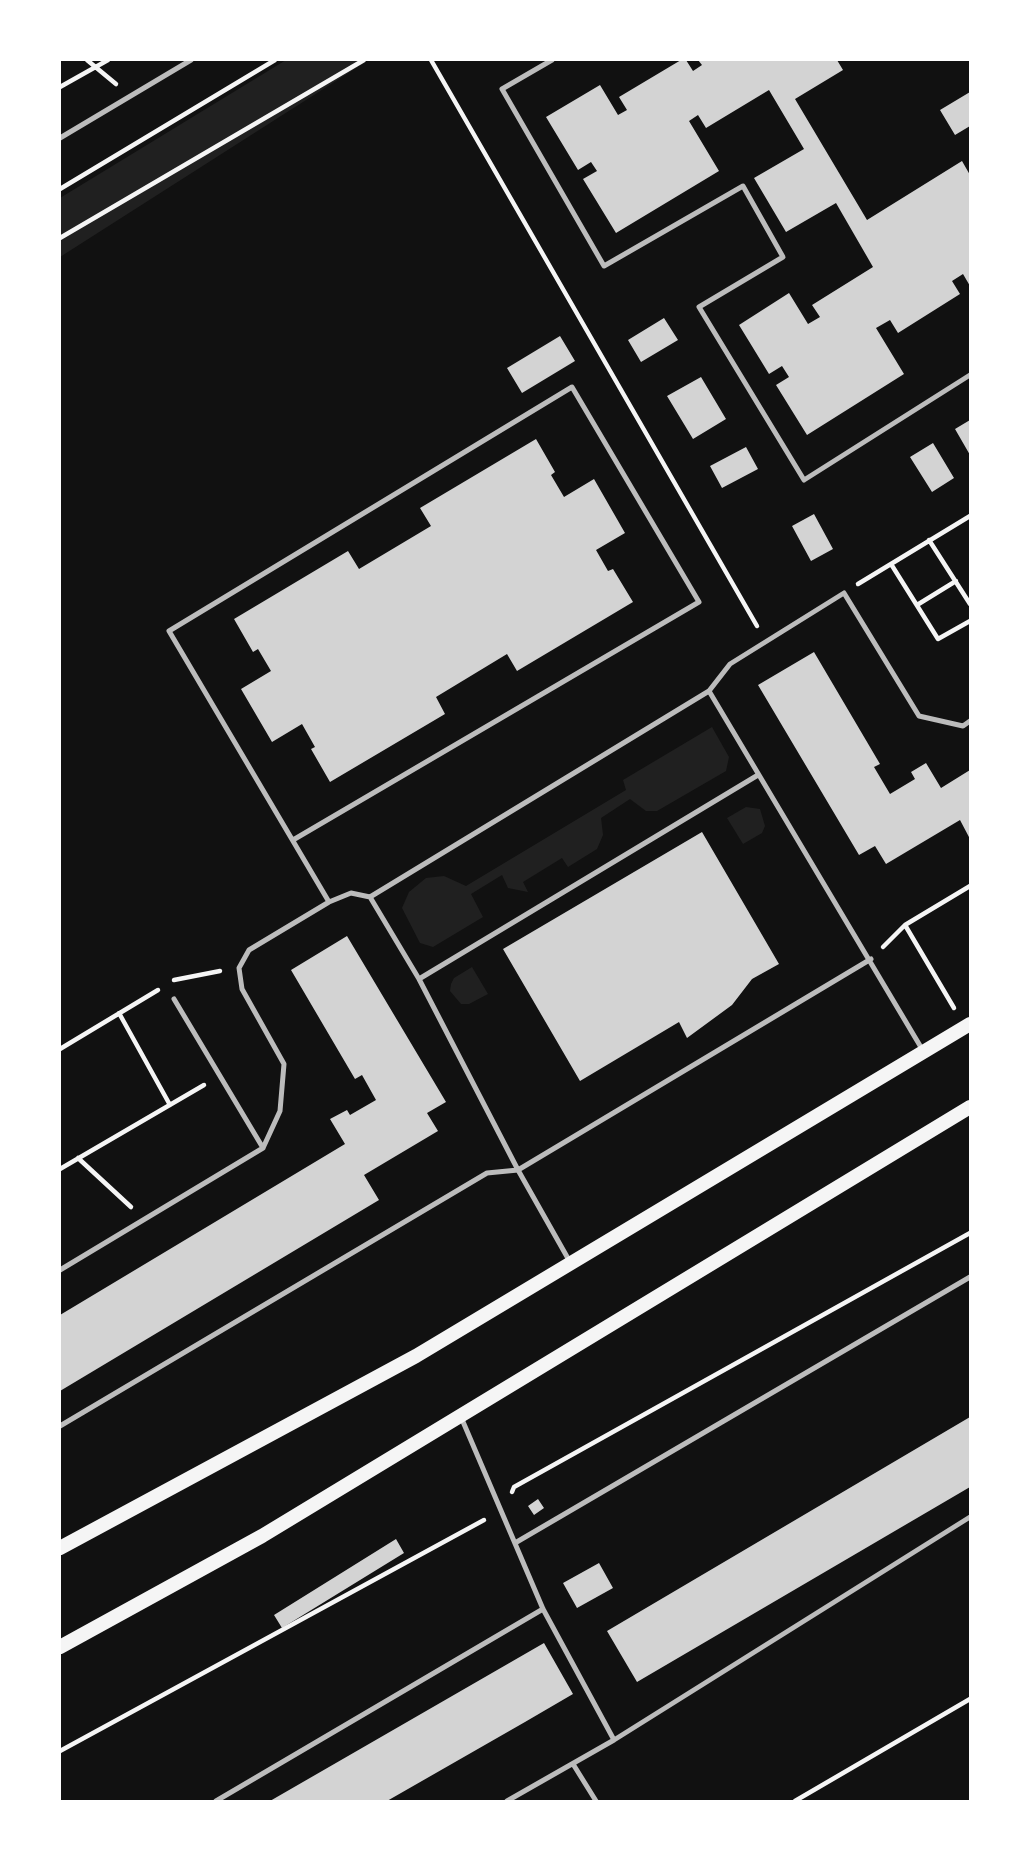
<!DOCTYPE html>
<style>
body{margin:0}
#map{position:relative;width:1030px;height:1861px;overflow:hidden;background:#111;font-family:"Noto Sans",sans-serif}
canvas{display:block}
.frame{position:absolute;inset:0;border:61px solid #fff;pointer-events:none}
</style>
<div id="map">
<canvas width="1030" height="1861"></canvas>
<div class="frame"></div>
</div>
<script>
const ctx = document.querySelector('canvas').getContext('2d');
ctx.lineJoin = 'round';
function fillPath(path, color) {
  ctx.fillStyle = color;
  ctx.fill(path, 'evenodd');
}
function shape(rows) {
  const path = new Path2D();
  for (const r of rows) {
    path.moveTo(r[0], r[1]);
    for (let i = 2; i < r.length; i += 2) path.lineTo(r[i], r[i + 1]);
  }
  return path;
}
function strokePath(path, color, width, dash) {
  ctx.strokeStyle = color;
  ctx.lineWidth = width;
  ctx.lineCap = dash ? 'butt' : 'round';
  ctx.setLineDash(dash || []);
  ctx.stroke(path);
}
const green = shape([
 [286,60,362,60,364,63,60,257,60,198],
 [712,727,729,757,726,771,657,811,646,811,630,799,601,818,603,835,597,849,568,867,562,858,523,882,528,892,508,888,502,875,471,894,483,917,433,947,420,943,402,908,409,892,426,878,444,876,466,886,626,790,623,780],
 [746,807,760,809,765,826,762,833,743,844,727,818],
 [472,967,488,994,469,1004,461,1004,450,991,451,984,454,978]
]);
const building = shape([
 [681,60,686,60,693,71,702,65,698,60,837,60,843,70,795,99,867,220,962,161,970,175,970,286,963,274,952,281,960,294,898,333,890,320,876,328,904,374,807,435,776,385,789,377,782,366,769,374,739,325,789,293,808,324,820,317,812,305,873,267,836,203,786,232,754,178,804,149,769,90,706,128,698,115,689,121,719,171,616,233,583,179,597,171,591,162,578,170,546,117,600,85,618,115,627,110,619,97],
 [970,92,970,126,955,135,940,110],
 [664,318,678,340,641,362,628,340],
 [560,336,575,361,522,393,507,368],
 [701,377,726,419,693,439,667,396],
 [970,420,970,455,955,429],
 [536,439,555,472,551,475,564,497,594,479,625,533,596,550,608,571,613,569,633,602,517,671,507,654,436,697,445,714,330,782,311,749,315,747,302,724,272,742,241,689,271,671,258,649,253,652,234,619,348,551,359,569,431,526,420,508],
 [933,443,954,478,932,492,910,457],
 [746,447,758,469,722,488,710,466],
 [814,514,833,549,811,561,792,526],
 [814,652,880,764,874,767,890,794,915,779,911,772,926,763,941,788,970,770,970,839,960,820,886,864,875,846,859,855,758,685],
 [702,832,779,964,752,979,732,1005,687,1038,679,1022,580,1081,503,949],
 [347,936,446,1102,427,1113,438,1131,364,1175,379,1200,60,1391,60,1315,345,1144,330,1119,347,1110,350,1115,376,1100,362,1075,355,1079,291,970],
 [970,1417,970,1487,637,1682,607,1631],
 [538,1499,544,1508,534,1515,528,1506],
 [396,1539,404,1553,282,1628,274,1615],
 [599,1563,613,1588,577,1608,563,1583],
 [544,1643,573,1694,525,1722,387,1801,270,1801]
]);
const path = shape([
 [87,60,116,84],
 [431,60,757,626],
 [60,87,108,60],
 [60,189,275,60],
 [60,238,364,60],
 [929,540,970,604],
 [891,564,938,639,970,621],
 [858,584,970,516],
 [917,605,956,581],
 [905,925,954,1008],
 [883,947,905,925,970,886],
 [174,980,220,971],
 [119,1013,170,1105],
 [60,1049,158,990],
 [78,1158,131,1207],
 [60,1169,204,1085],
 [512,1492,514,1487,970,1233],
 [60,1751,484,1520],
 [795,1801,970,1699]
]);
const service = shape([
 [552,60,502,89,604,266,743,186,783,257,699,307,804,480,970,375],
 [60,138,191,60],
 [709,691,922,1049],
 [293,840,699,602,572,387,169,631,329,902],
 [370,897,419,979,518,1170,570,1262],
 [419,979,758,775],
 [174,999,263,1148],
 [60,1270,263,1148,280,1111,284,1064,242,989,239,968,249,950,329,902,351,893,370,897,709,691,730,664,844,593,919,716,963,726,970,721],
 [461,1417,543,1609,614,1740],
 [60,1426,487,1173,518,1170,871,959],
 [515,1543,970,1277],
 [573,1764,596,1801],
 [216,1801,543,1609],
 [507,1801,614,1740,970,1517]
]);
const secondary = shape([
 [60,1548,416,1356,970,1024],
 [60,1647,262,1536,970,1107]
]);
fillPath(green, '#202020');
fillPath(building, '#d3d3d3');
strokePath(path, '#f5f5f5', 4.5);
strokePath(service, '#bcbcbc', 5);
strokePath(secondary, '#f5f5f5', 14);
</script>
